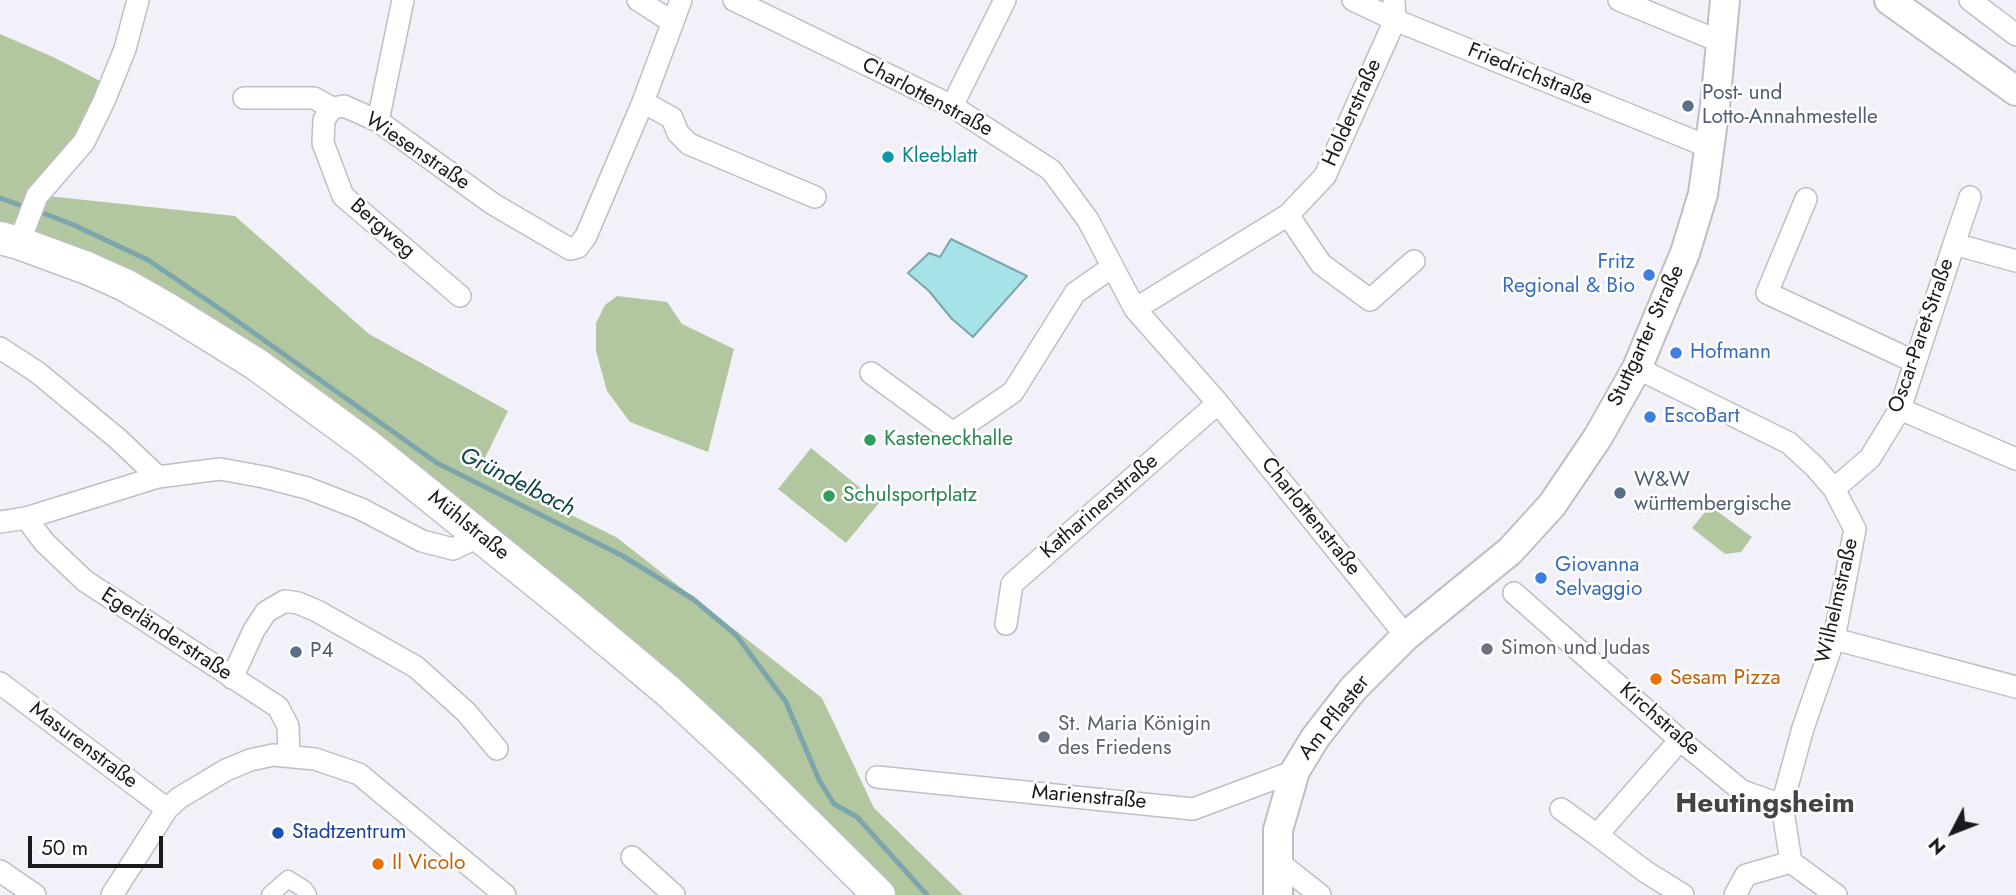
<!DOCTYPE html>
<meta charset="utf-8">
<style>
body{margin:0}
#map{position:relative;width:2016px;height:895px;overflow:hidden;background:#f2f1f9;font-family:Jost,sans-serif}
canvas{display:block}
.north{position:absolute;left:1918px;top:797px;width:70px;height:70px;-webkit-text-stroke:5px #fff;paint-order:stroke;rotate:228deg;font-size:19px;font-weight:700;line-height:28px;text-align:center;color:#1a191c}
.north::after{content:'';display:block;margin:auto;width:24px;height:32px;background:#1a191c;clip-path:polygon(50% 0,100% 100%,50% 72%,0 100%)}
.scale{position:absolute;left:28px;top:836px;width:135px;height:32px;box-sizing:border-box;border:4px solid #1a191c;border-top:0;padding-left:9px;font-size:21px;line-height:24px;white-space:nowrap;color:#1a191c;-webkit-text-stroke:5px #fff;paint-order:stroke}
</style>
<div id="map">
<canvas width="2016" height="895"></canvas>
<div class="north">N</div>
<div class="scale">50 m</div>
</div>
<script>
const ctx = document.querySelector('canvas').getContext('2d');
ctx.lineJoin = 'round';
function fillPath(path, color) {
  ctx.fillStyle = color;
  ctx.fill(path, 'evenodd');
}
function shape(rows) {
  const path = new Path2D();
  for (const r of rows) {
    path.moveTo(r[0], r[1]);
    for (let i = 2; i < r.length; i += 2) path.lineTo(r[i], r[i + 1]);
  }
  return path;
}
function strokePath(path, color, width, dash) {
  ctx.strokeStyle = color;
  ctx.lineWidth = width;
  ctx.lineCap = dash ? 'butt' : 'round';
  ctx.setLineDash(dash || []);
  ctx.stroke(path);
}
function label(font, color, halo, rows, align = 'center') {
  ctx.font = font + ' Jost,sans-serif';
  ctx.lineWidth = 5;
  ctx.setLineDash([]);
  ctx.textBaseline = 'middle';
  ctx.strokeStyle = halo;
  ctx.fillStyle = color;
  for (const [text, x, y, turn = 0] of rows) {
    ctx.save();
    ctx.translate(x, y);
    ctx.rotate((+turn || 0) * Math.PI / 180);
    ctx.textAlign = isNaN(turn) ? turn : align;
    if (halo) ctx.strokeText(text, 0, 0);
    ctx.fillText(text, 0, 0);
    ctx.restore();
  }
}
const green = shape([
 [0,34,53,57,110,86,38,195,235,216,369,334,508,411,482,464,553,506,616,537,822,698,874,808,963,895,879,895,749,766,256,364,0,238],
 [617,296,667,302,682,324,734,349,708,452,630,422,607,391,596,351,596,323,605,305],
 [811,448,879,503,846,543,778,489],
 [1710,506,1752,537,1741,552,1725,554,1692,528]
]);
const water = shape([
 [951,239,1027,276,973,337,952,319,929,291,908,273,929,253,940,257,951,239]
]);
const stream = shape([
 [0,198,28,208],
 [38,211,76,226,148,260,223,311,437,463,621,555,693,599,736,635,786,702,819,780,834,804,857,817,927,895]
]);
const pedestrian = shape([
 [270,895,288,879,304,889,308,895]
]);
const minor = shape([
 [638,0,672,22],
 [734,0,952,106,1051,170,1088,220,1135,309,1218,403,1406,636],
 [1353,0,1395,20,1709,147],
 [1619,0,1721,42],
 [1970,0,2016,35],
 [244,98,314,98,332,108,344,106,378,121,493,204,570,249,578,247,586,236,643,102,681,0],
 [643,102,672,118,678,133,689,144,815,197],
 [952,106,1005,0],
 [332,108,324,120,323,143,343,196,460,296],
 [378,121,403,0],
 [1806,199,1767,293,1915,362],
 [1288,215,1321,264,1370,300,1414,261],
 [19,243,37,196,84,142,104,101,125,49,138,0],
 [1954,244,1970,197],
 [1135,309,1288,215,1325,176,1395,20,1394,0],
 [0,348,37,372,118,439,158,477],
 [1637,368,1789,443,1815,467,1834,489,1855,529,1834,639,1803,728,1782,805,1791,862],
 [871,373,953,433,1013,392,1075,293,1112,267],
 [1900,409,2016,459],
 [1834,489,1870,458,1900,409,1954,244,2016,261],
 [26,518,44,542,85,581,278,707,288,726,289,755],
 [0,522,26,518,158,477,220,469,264,477,307,488,361,509,422,541,453,549,480,536],
 [1514,593,1680,740,1742,791,1782,805],
 [1006,624,1012,584,1218,403],
 [1834,639,2016,687],
 [232,678,254,630,266,612,285,601,298,603,317,611,416,667,466,712,497,749],
 [0,683,167,809],
 [1680,740,1597,835,1646,872,1683,895],
 [877,777,1193,809,1295,771],
 [1561,809,1597,835],
 [632,857,674,895],
 [1277,861,1320,895],
 [1791,862,1836,895],
 [0,871,35,895],
 [112,895,167,809,179,798,226,770,250,760,273,755,315,759,359,774,505,895],
 [1735,895,1746,875,1791,862]
]);
const tertiary = shape([
 [1889,0,2016,91],
 [1278,895,1278,830,1295,771,1315,738,1353,689,1406,636,1510,551,1552,505,1598,437,1637,368,1685,253,1703,194,1715,106,1725,0]
]);
const secondary = shape([
 [0,238,19,243,87,268,125,285,169,310,256,364,368,446,564,604,668,691,749,766,879,895]
]);
const markers = [
 [1688,106,7,"#5c6f8a"],
 [888,157,7,"#0f9aa8"],
 [1649,275,7,"#3f7fe0"],
 [1676,353,7,"#3f7fe0"],
 [1650,417,7,"#3f7fe0"],
 [870,440,7,"#2e9e5b"],
 [1620,493,7,"#5c6f8a"],
 [829,496,7,"#2e9e5b"],
 [1541,578,7,"#3f7fe0"],
 [1487,649,7,"#6b7280"],
 [296,652,7,"#5c6f8a"],
 [1656,679,7,"#e8710a"],
 [1044,737,7,"#6b7280"],
 [278,833,7,"#1a4fb4"],
 [378,864,7,"#e8710a"]
];
const streetNames = [
 ["Friedrichstraße",1530,75,22],
 ["Charlottenstraße",927,98,28],
 ["Holderstraße",1353,113,-66],
 ["Wiesenstraße",417,152,34],
 ["Bergweg",382,229,41],
 ["Stuttgarter Straße",1647,336,-65],
 ["Oscar-Paret-Straße",1922,336,-71],
 ["Katharinenstraße",1100,507,-41],
 ["Charlottenstraße",1310,517,51],
 ["Mühlstraße",468,526,39],
 ["Wilhelmstraße",1838,601,-77],
 ["Egerländerstraße",166,635,33],
 ["Am Pflaster",1335,718,-52],
 ["Kirchstraße",1659,720,41],
 ["Masurenstraße",83,746,37],
 ["Marienstraße",1089,798,5]
];
const serviceNames = [
 ["Post- und",1702,94],
 ["Lotto-Annahmestelle",1702,118],
 ["W&W",1634,481],
 ["württembergische",1634,505],
 ["P4",310,652]
];
const cultureNames = [
 ["Kleeblatt",902,157]
];
const shopNames = [
 ["Fritz",1635,263,"right"],
 ["Regional & Bio",1635,287,"right"],
 ["Hofmann",1690,353],
 ["EscoBart",1664,417],
 ["Giovanna",1555,566],
 ["Selvaggio",1555,590]
];
const leisureNames = [
 ["Kasteneckhalle",884,440],
 ["Schulsportplatz",843,496]
];
const worshipNames = [
 ["Simon und Judas",1501,649],
 ["St. Maria Königin",1058,725],
 ["des Friedens",1058,749]
];
const foodNames = [
 ["Sesam Pizza",1670,679],
 ["Il Vicolo",392,864]
];
const transitNames = [
 ["Stadtzentrum",292,833]
];
const waterNames = [
 ["Gründelbach",517,483,27]
];
const districtNames = [
 ["Heutingsheim",1765,805]
];
fillPath(green, '#b2c7a0');
fillPath(water, '#a6e3e9');
strokePath(water, '#7ca6ac', 2);
strokePath(stream, '#7ca6ac', 5);
strokePath(pedestrian, '#bfbec5', 19);
strokePath(minor, '#bfbec5', 24);
strokePath(tertiary, '#bfbec5', 32);
strokePath(secondary, '#bfbec5', 35);
strokePath(pedestrian, '#fff', 16);
strokePath(minor, '#fff', 21);
strokePath(tertiary, '#fff', 28);
strokePath(secondary, '#fff', 32);
for (const [x, y, r, color] of markers) {
  const dot = new Path2D();
  dot.arc(x, y, r, 0, 2 * Math.PI);
  ctx.fillStyle = color;
  ctx.fill(dot);
  strokePath(dot, '#fff', 2.5);
}
label('21px', '#1a191c', '#fff', streetNames);
label('21px', '#4e5e75', '#fff', serviceNames, 'left');
label('21px', '#0d838f', '#fff', cultureNames, 'left');
label('21px', '#366cbe', '#fff', shopNames, 'left');
label('21px', '#27864d', '#fff', leisureNames, 'left');
label('21px', '#5b616d', '#fff', worshipNames, 'left');
label('21px', '#c56008', '#fff', foodNames, 'left');
label('21px', '#164399', '#fff', transitNames, 'left');
label('italic 23px', '#0c4449', '#fff', waterNames);
label('bold 28px', '#444348', '#fff', districtNames);
</script>
